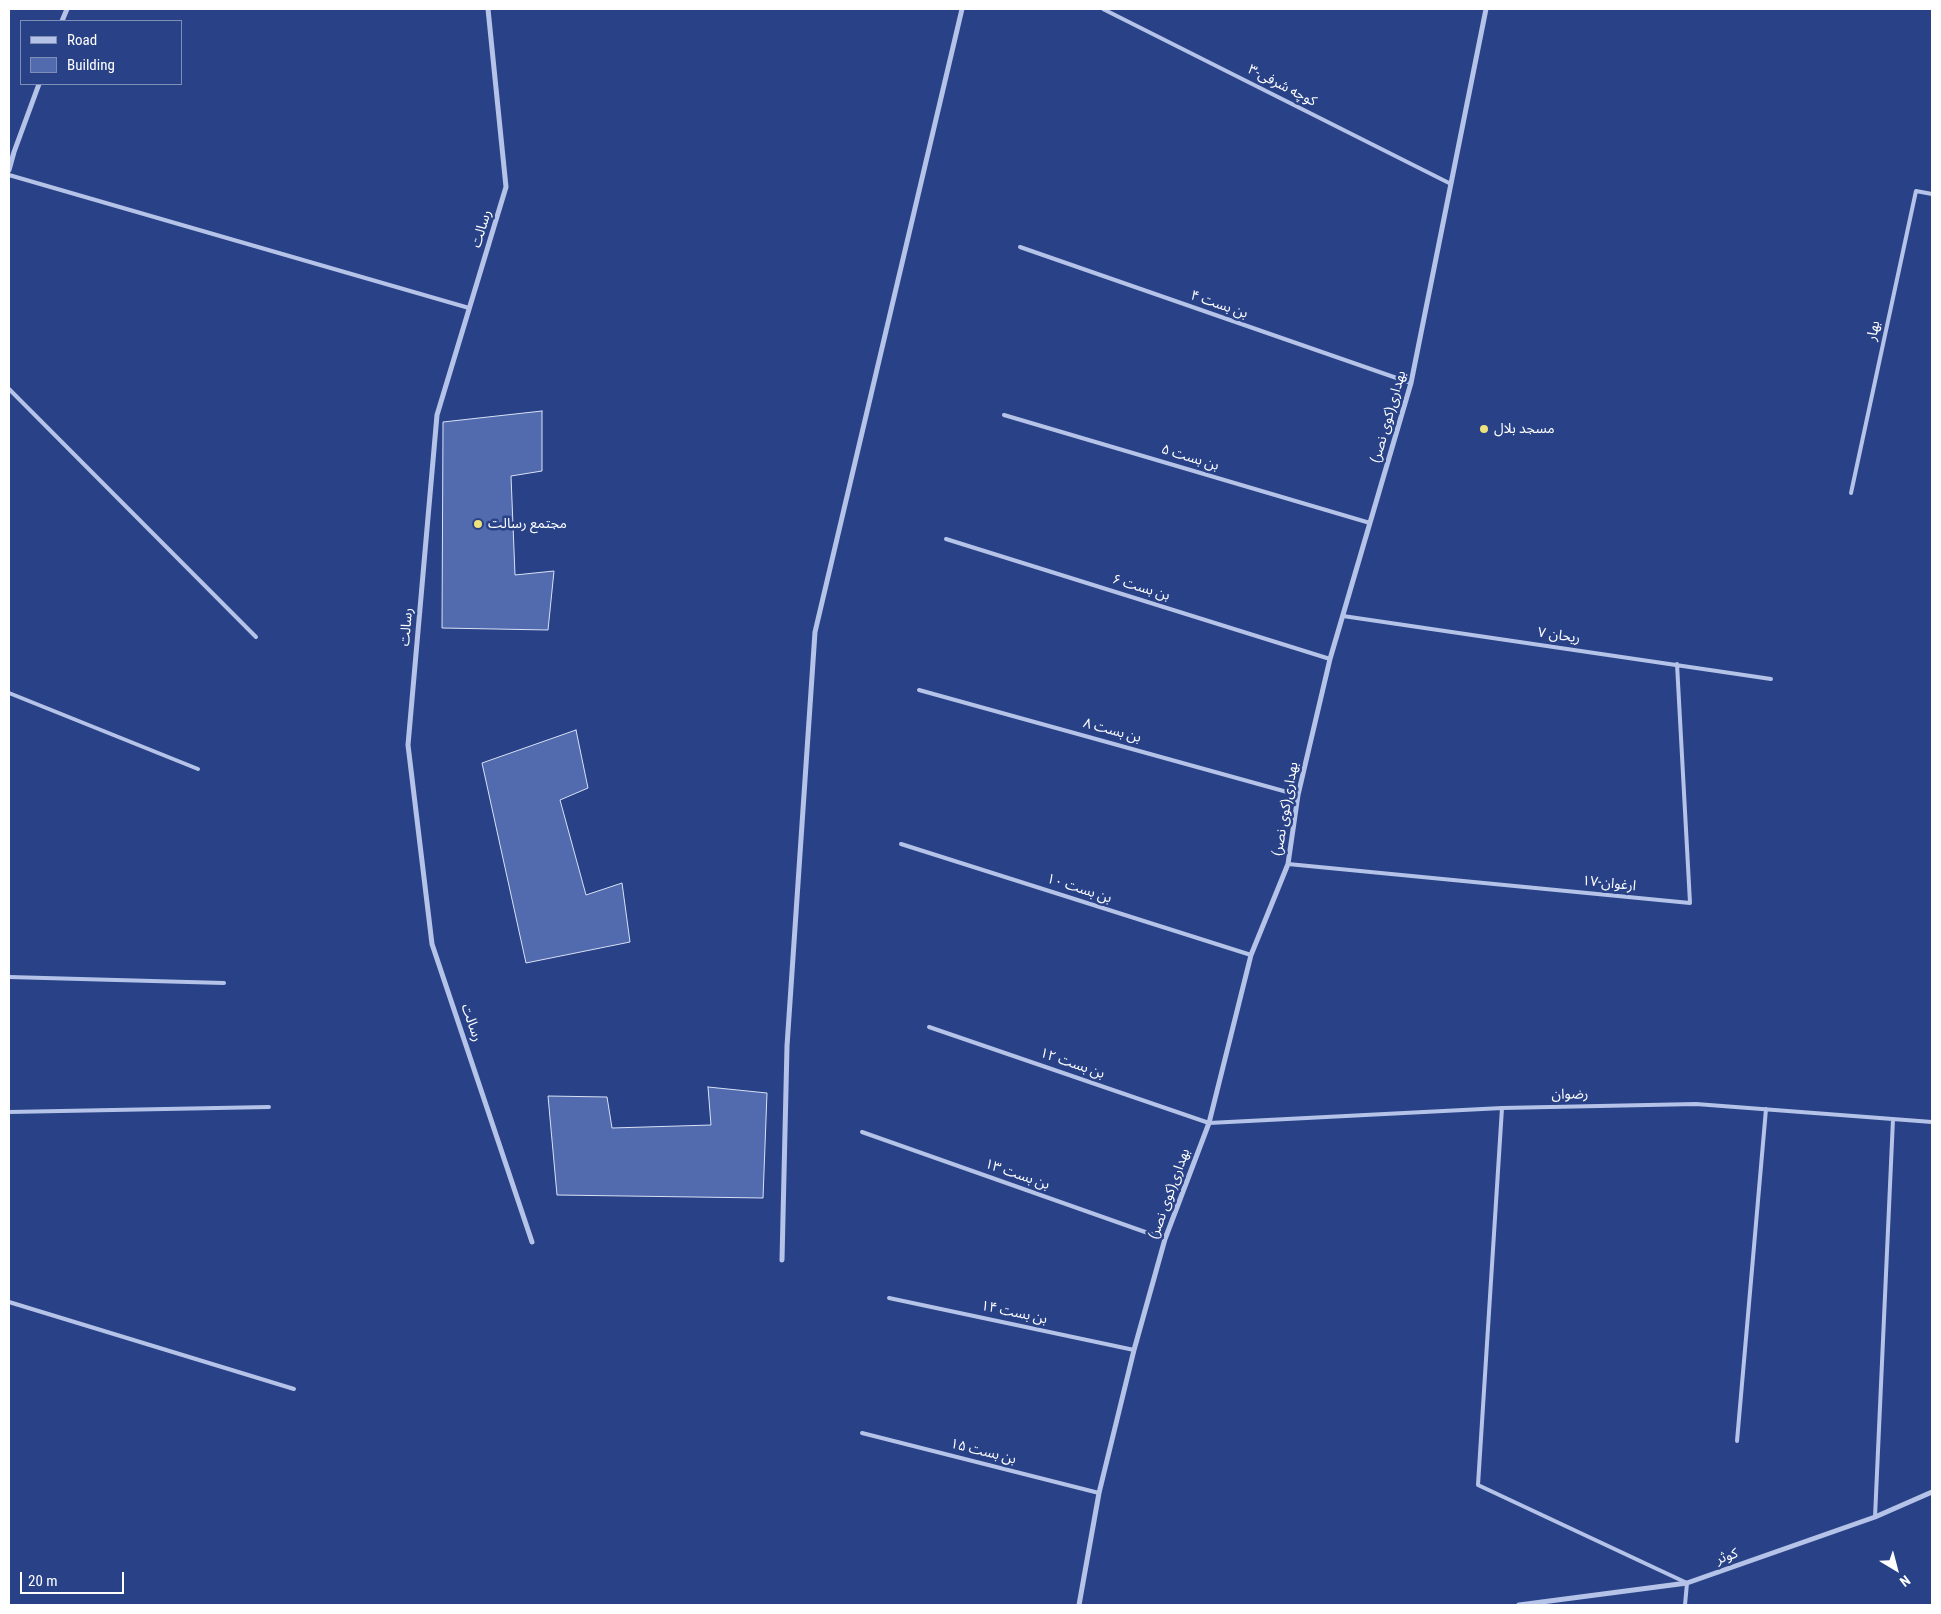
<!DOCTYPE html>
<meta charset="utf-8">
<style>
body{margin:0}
#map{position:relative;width:1941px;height:1614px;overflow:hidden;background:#294287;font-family:"Roboto Condensed",sans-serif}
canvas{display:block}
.frame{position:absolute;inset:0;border:10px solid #fff;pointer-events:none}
.legend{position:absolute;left:20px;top:20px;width:162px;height:65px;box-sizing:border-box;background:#294287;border:1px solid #7f8eb7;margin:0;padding:6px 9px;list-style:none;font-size:15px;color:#fff}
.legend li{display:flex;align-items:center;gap:10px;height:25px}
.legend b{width:25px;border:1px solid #7f8eb7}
.north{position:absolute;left:1871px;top:1544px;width:50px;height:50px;-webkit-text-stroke:4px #294287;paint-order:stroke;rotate:143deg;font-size:14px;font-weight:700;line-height:20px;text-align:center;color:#fff}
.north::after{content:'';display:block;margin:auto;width:18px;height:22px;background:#fff;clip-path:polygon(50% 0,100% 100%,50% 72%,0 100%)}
.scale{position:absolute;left:20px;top:1572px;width:104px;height:22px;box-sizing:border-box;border:2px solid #fff;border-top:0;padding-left:6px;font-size:15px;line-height:18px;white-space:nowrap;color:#fff;-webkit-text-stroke:4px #294287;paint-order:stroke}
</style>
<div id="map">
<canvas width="1941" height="1614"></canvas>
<div class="frame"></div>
<ul class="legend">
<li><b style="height:6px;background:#b5c3e8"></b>Road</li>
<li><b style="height:14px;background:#526bae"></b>Building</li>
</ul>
<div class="north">N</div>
<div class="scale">20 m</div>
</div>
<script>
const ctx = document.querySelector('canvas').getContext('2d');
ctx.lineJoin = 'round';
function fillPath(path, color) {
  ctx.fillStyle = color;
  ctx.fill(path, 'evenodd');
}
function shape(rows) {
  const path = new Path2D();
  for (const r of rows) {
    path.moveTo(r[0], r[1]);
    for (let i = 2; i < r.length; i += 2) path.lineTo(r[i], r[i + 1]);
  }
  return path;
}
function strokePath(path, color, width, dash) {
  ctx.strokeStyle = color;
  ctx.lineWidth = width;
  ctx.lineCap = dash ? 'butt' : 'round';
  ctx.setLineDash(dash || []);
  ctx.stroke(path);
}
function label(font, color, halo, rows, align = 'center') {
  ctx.font = font + ' "Roboto Condensed","Noto Sans Arabic",sans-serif';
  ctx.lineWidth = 5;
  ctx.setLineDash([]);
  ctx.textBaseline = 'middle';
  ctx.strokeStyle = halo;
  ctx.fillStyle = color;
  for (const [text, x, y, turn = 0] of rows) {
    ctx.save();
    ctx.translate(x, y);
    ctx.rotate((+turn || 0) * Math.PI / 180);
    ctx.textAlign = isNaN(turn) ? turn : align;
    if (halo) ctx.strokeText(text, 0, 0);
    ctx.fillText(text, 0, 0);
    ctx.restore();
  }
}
const building = shape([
 [542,411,542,471,511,476,515,575,554,571,548,630,442,628,443,422,542,411],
 [576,730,588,788,560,800,586,895,622,883,630,942,526,963,482,763,576,730],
 [708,1087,767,1093,763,1198,557,1195,548,1096,607,1097,612,1128,711,1125,708,1087]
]);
const lane = shape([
 [1103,9,1451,184],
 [9,175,469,308],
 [1020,247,1411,383],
 [9,389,256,637],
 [1004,415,1370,523],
 [1851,493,1916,191,1932,194],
 [946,539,1330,659],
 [1343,616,1771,679],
 [919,690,1298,795],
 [9,693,198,769],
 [901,844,1251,955],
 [1288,864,1690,903,1677,664],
 [9,977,224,983],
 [929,1027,1209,1123,1502,1108,1696,1104,1932,1122],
 [1502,1108,1478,1485,1687,1583,1685,1605],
 [9,1112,269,1107],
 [862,1132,1165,1239],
 [889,1298,1134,1350],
 [9,1302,294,1389],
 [862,1433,1099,1493],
 [1737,1441,1766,1109],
 [1875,1517,1893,1119]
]);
const street = shape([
 [488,9,506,187,437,415,408,745,432,944,532,1242],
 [62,21,67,9],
 [9,170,14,152,39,84],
 [782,1260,787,1046,815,632,962,9],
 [1079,1605,1099,1493,1134,1350,1165,1239,1209,1123,1251,955,1288,864,1298,795,1330,659,1411,383,1486,9],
 [1519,1605,1687,1583,1875,1517,1932,1492]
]);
const markers = [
 [1484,429,5,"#efe17c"],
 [478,524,5,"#efe17c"]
];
const streetNames = [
 ["کوچه شرفی-۳",1282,86,27],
 ["رسالت",482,229,-73],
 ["بن بست ۴",1219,305,19],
 ["بهار",1874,331,-78],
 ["بهداری(کوی نصر)",1389,417,-74],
 ["بن بست ۵",1190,458,17],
 ["بن بست ۶",1141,588,17],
 ["رسالت",407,627,-85],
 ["ریحان ۷",1559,636,8],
 ["بن بست ۸",1112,731,15],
 ["بهداری(کوی نصر)",1286,809,-80],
 ["ارغوان-۱۷",1609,884,6],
 ["بن بست ۱۰",1079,889,18],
 ["رسالت",471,1023,71],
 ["بن بست ۱۲",1072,1064,19],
 ["رضوان",1570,1095,-1],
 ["بن بست ۱۳",1017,1175,19],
 ["بهداری(کوی نصر)",1170,1194,-70],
 ["بن بست ۱۴",1014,1313,12],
 ["بن بست ۱۵",983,1452,14],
 ["کوثر",1727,1557,-19]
];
const poiNames = [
 ["مسجد بلال",1494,429],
 ["مجتمع رسالت",488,524]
];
fillPath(building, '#526bae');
strokePath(building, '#d8e1f6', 1);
strokePath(lane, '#b5c3e8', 4);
strokePath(street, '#b5c3e8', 5);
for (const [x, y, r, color] of markers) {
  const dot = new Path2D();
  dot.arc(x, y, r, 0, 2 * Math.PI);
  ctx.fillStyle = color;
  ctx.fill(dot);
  strokePath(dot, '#294287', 2);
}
label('14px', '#fff', '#294287', streetNames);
label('14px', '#fff', '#294287', poiNames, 'left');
</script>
